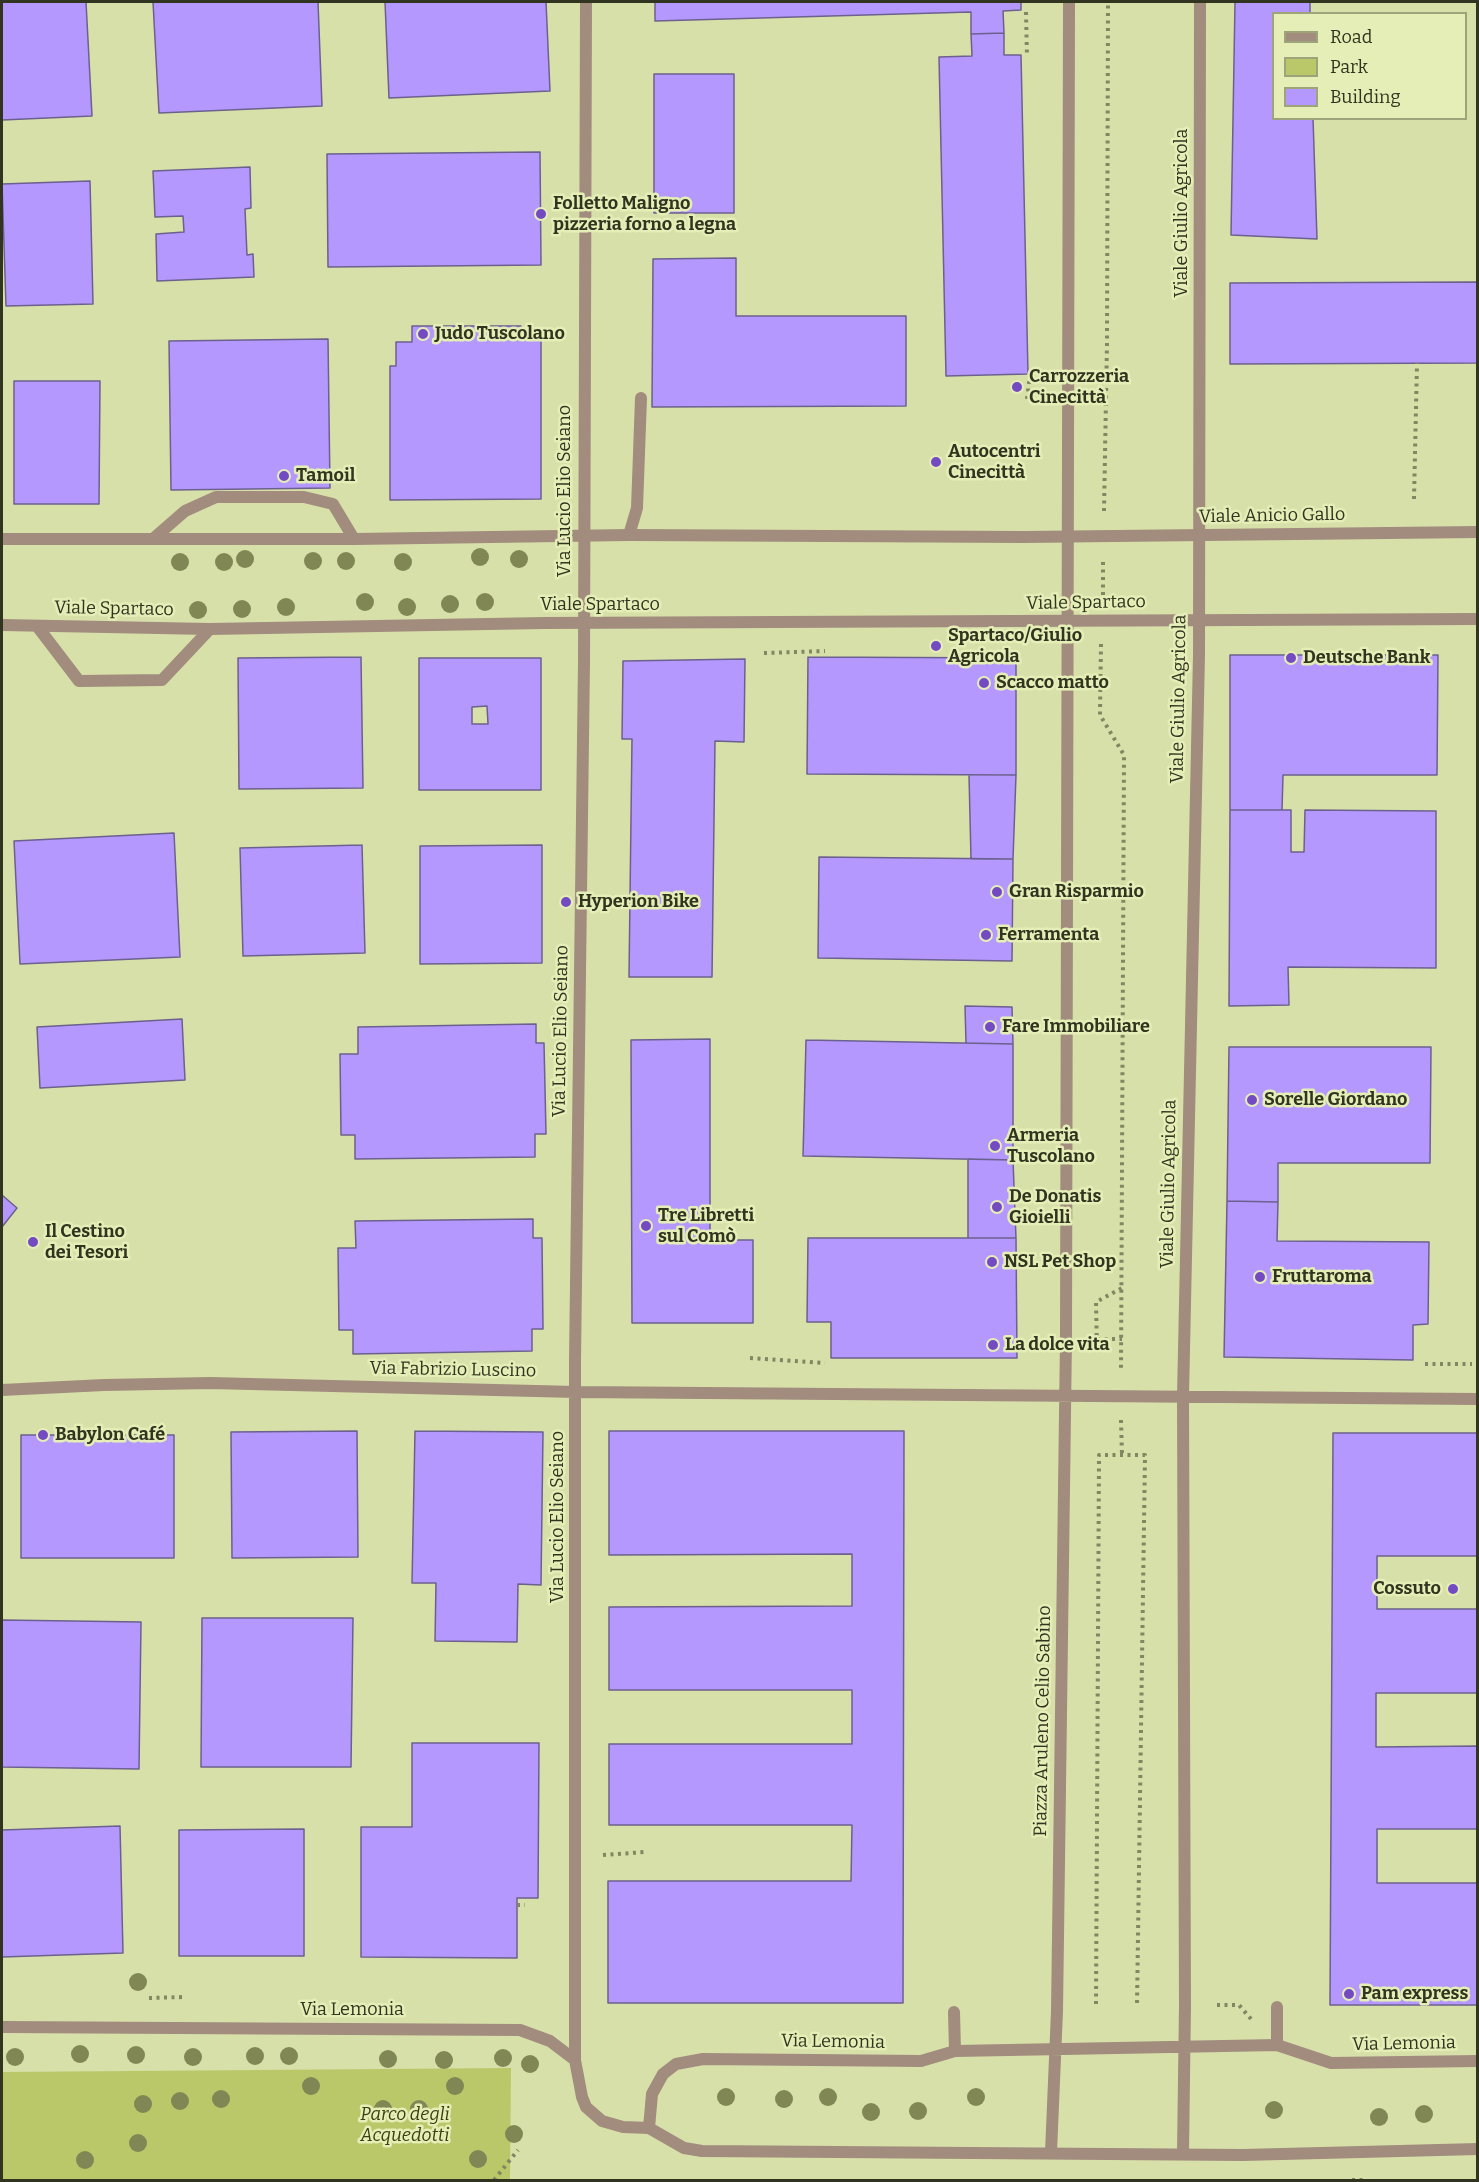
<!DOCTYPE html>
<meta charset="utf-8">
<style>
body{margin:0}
#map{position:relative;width:1479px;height:2182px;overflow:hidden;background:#d8e0aa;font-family:Bitter,serif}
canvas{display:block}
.frame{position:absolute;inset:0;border:3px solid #31341f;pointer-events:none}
.legend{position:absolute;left:1272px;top:12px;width:195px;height:108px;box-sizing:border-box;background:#e5eeb7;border:2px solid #9da47a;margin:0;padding:8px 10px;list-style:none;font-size:18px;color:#31341f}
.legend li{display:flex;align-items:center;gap:12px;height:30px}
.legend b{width:30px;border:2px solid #9da47a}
</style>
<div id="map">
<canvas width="1479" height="2182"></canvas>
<div class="frame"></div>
<ul class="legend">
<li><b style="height:8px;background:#a18c7e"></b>Road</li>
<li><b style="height:16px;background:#bbc86a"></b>Park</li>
<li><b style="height:16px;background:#b498fd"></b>Building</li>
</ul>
</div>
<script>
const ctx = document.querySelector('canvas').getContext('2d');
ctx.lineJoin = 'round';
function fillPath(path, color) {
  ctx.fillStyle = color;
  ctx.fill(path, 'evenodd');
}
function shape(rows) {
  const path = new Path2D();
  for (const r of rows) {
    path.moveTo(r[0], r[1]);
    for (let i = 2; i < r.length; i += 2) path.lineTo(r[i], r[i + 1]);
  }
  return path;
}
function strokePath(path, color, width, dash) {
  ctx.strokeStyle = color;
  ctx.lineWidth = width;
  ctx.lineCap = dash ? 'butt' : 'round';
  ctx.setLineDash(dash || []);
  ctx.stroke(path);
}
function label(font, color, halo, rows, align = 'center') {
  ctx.font = font + ' Bitter,serif';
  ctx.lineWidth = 5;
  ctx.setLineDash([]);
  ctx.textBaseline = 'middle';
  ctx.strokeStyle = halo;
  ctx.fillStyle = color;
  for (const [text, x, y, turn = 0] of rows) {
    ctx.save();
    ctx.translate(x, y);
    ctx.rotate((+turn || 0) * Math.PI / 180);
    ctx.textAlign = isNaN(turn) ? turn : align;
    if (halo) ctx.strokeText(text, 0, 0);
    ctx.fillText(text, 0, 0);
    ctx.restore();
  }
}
const green = shape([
 [511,2068,510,2180,2,2180,2,2072]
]);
const building = shape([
 [2,2,86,2,92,116,2,120,2,2],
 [153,2,318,2,322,106,159,113,153,2],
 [385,2,546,2,550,91,389,98,385,2],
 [655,2,1021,2,1021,10,1003,11,1004,33,971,34,971,12,655,21,655,2],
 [1235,2,1310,2,1310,14,1274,14,1274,118,1313,118,1317,239,1231,235,1235,2],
 [1004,33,1004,55,1021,55,1028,374,946,376,939,57,972,56,971,34,1004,33],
 [654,74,734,74,734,213,654,213,654,74],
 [540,152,541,265,328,267,327,154,540,152],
 [250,167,251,208,245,209,247,255,253,254,254,277,157,281,156,234,184,232,183,216,155,217,153,171,250,167],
 [90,181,93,304,6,306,2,184,90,181],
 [736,258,736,316,906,316,906,406,652,407,653,259,736,258],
 [1478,282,1478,363,1230,364,1230,283,1478,282],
 [412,326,521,326,521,339,541,339,541,499,390,500,390,366,396,366,396,342,412,342,412,326],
 [328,339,330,488,171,490,169,341,328,339],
 [14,381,100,381,99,504,14,504,14,381],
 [1230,655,1438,655,1437,775,1283,775,1282,810,1230,810,1230,655],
 [361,657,363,788,239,789,238,658,361,657],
 [808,657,1016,658,1016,775,807,774,808,657],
 [419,658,541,658,541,790,419,790,419,658],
 [487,706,488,724,472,724,472,707,487,706],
 [745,659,744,742,715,741,712,977,629,977,632,739,622,739,623,661,745,659],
 [969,775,1016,775,1013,859,971,859,969,775],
 [1230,810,1291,810,1291,852,1304,852,1305,810,1436,811,1436,968,1288,967,1289,1005,1229,1006,1230,810],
 [174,833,180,957,20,964,14,841,174,833],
 [362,845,365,953,243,956,240,848,362,845],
 [542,845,542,963,420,964,420,846,542,845],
 [819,857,1013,859,1012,961,818,958,819,857],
 [965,1006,1012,1007,1013,1044,966,1043,965,1006],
 [182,1019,185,1080,40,1088,37,1027,182,1019],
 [536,1024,536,1043,544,1043,546,1134,535,1134,535,1157,355,1159,355,1135,341,1135,340,1054,358,1054,358,1027,536,1024],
 [710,1039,710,1240,753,1240,753,1323,632,1323,631,1040,710,1039],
 [806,1040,1013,1044,1013,1160,803,1156,806,1040],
 [1229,1047,1431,1047,1430,1163,1278,1163,1278,1202,1227,1201,1229,1047],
 [968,1159,1013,1160,1016,1238,968,1238,968,1159],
 [2,1195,17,1208,2,1227,2,1195],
 [1227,1201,1278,1202,1277,1241,1429,1242,1428,1324,1413,1325,1413,1360,1224,1357,1227,1201],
 [533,1219,533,1238,542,1238,543,1329,532,1329,532,1351,353,1354,353,1330,339,1330,338,1248,356,1248,355,1221,533,1219],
 [808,1238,1016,1238,1017,1358,831,1358,831,1322,807,1322,808,1238],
 [357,1431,358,1557,232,1558,231,1432,357,1431],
 [415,1431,543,1432,541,1585,518,1584,517,1642,435,1641,436,1583,412,1583,415,1431],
 [609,1431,904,1431,903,2003,608,2003,608,1881,851,1881,852,1825,609,1825,609,1744,852,1744,852,1690,609,1690,609,1607,852,1606,852,1554,609,1555,609,1431],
 [1333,1433,1478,1433,1478,1556,1377,1556,1377,1609,1478,1609,1478,1693,1376,1693,1376,1747,1478,1746,1478,1829,1377,1829,1377,1883,1478,1883,1478,2005,1330,2005,1333,1433],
 [21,1435,174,1435,174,1558,21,1558,21,1435],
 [202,1618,353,1618,351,1767,201,1767,202,1618],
 [2,1620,141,1622,139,1769,2,1767,2,1620],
 [412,1743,539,1743,538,1898,517,1898,517,1958,361,1957,361,1827,412,1827,412,1743],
 [120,1826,123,1953,2,1957,2,1830,120,1826],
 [304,1829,304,1956,179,1956,179,1830,304,1829]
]);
const path = shape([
 [1026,12,1027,57],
 [1027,399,1030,375],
 [1414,499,1417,363],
 [1104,511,1107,343,1108,2],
 [1103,595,1103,560],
 [1101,644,1100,715,1124,755,1121,1370],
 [764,653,825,651],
 [1097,1339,1122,1339],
 [1097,1351,1096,1302,1122,1288],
 [750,1358,825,1363],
 [1425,1364,1472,1364],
 [1121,1420,1122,1455],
 [603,1855,645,1852],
 [517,1905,525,1905],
 [149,1998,185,1997],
 [1096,2004,1099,1455,1145,1455,1137,2005],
 [1217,2005,1239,2005,1251,2019],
 [494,2180,518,2150],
 [1352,2180,1363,2180]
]);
const service = shape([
 [629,535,637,508,641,398],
 [154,538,185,511,216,497,304,497,333,504,354,539],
 [37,626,79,681,162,680,210,629],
 [1277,2007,1277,2045],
 [954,2012,955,2051]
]);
const minor = shape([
 [586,2,584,662,575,1361,575,2060,582,2097,586,2107,602,2121,623,2127,649,2128,684,2148,702,2151,1243,2155,1478,2149],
 [2,1390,104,1385,210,1383,576,1392,1478,1399],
 [2,2027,520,2030,550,2041,575,2060],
 [649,2128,652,2094,663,2074,676,2064,703,2059,921,2061,955,2051,1277,2045,1331,2063,1478,2061],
 [1051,2152,1057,2011,1066,1339,1069,2],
 [1183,2153,1185,2005,1183,1396,1199,655,1200,2]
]);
const tertiary = shape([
 [2,539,354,539,629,535,1024,537,1478,532],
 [2,625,210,629,544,623,1478,619]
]);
const trees = [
 [480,557],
 [245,559],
 [519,559],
 [313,561],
 [346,561],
 [180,562],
 [224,562],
 [403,562],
 [365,602],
 [485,602],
 [450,604],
 [286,607],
 [407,607],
 [242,609],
 [198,610],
 [138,1982],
 [80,2054],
 [136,2055],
 [255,2056],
 [289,2056],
 [15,2057],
 [193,2057],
 [503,2058],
 [388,2059],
 [444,2060],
 [530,2064],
 [311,2086],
 [455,2086],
 [726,2097],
 [828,2097],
 [976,2097],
 [221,2099],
 [784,2099],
 [180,2101],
 [143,2104],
 [383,2109],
 [419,2109],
 [1274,2110],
 [918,2111],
 [871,2112],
 [1424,2114],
 [1379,2117],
 [514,2134],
 [138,2143],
 [478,2159],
 [85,2160]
];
const markers = [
 [541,214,6,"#744ac3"],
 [423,334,6,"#744ac3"],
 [1017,387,6,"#744ac3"],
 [936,462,6,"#744ac3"],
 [284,476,6,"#744ac3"],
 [936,646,6,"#744ac3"],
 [1291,658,6,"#744ac3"],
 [984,683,6,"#744ac3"],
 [997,892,6,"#744ac3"],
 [566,902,6,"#744ac3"],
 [986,935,6,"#744ac3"],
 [990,1027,6,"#744ac3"],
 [1252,1100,6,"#744ac3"],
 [995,1146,6,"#744ac3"],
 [997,1207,6,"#744ac3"],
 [646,1226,6,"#744ac3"],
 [33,1242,6,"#744ac3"],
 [992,1262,6,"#744ac3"],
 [1260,1277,6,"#744ac3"],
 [993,1345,6,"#744ac3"],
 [43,1435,6,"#744ac3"],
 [1453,1589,6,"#744ac3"],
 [1349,1994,6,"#744ac3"]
];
const poiNames = [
 ["Folletto Maligno",553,204],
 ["pizzeria forno a legna",553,225],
 ["Judo Tuscolano",435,334],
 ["Carrozzeria",1029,377],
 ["Cinecittà",1029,398],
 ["Autocentri",948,452],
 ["Cinecittà",948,473],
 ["Tamoil",296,476],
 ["Spartaco/Giulio",948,636],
 ["Agricola",948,657],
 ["Deutsche Bank",1303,658],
 ["Scacco matto",996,683],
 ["Gran Risparmio",1009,892],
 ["Hyperion Bike",578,902],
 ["Ferramenta",998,935],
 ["Fare Immobiliare",1002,1027],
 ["Sorelle Giordano",1264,1100],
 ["Armeria",1007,1136],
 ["Tuscolano",1007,1157],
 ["De Donatis",1009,1197],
 ["Gioielli",1009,1218],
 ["Tre Libretti",658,1216],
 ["sul Comò",658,1237],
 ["Il Cestino",45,1232],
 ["dei Tesori",45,1253],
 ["NSL Pet Shop",1004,1262],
 ["Fruttaroma",1272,1277],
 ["La dolce vita",1005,1345],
 ["Babylon Café",55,1435],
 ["Cossuto",1441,1589,"right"],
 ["Pam express",1361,1994]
];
const streetNames = [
 ["Viale Giulio Agricola",1182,213,-90],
 ["Via Lucio Elio Seiano",565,491,-90],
 ["Viale Anicio Gallo",1272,516,-1],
 ["Viale Spartaco",1086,603,-1],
 ["Viale Spartaco",600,605],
 ["Viale Spartaco",114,609,1],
 ["Viale Giulio Agricola",1179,699,-89],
 ["Via Lucio Elio Seiano",561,1031,-89],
 ["Viale Giulio Agricola",1169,1184,-89],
 ["Via Fabrizio Luscino",453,1370,1],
 ["Via Lucio Elio Seiano",558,1517,-90],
 ["Piazza Aruleno Celio Sabino",1043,1721,-89],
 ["Via Lemonia",352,2010],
 ["Via Lemonia",833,2042,1],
 ["Via Lemonia",1404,2044,-1]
];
const parkNames = [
 ["Parco degli",405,2115],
 ["Acquedotti",405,2136]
];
fillPath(green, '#bbc86a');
fillPath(building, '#b498fd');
strokePath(building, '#6c608e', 1.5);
strokePath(path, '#818762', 4, [3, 4.5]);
strokePath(service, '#a18c7e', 12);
strokePath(minor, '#a18c7e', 12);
strokePath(tertiary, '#a18c7e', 12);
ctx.fillStyle = '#818754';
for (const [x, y] of trees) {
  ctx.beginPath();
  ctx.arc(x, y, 9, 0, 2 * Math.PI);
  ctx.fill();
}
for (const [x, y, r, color] of markers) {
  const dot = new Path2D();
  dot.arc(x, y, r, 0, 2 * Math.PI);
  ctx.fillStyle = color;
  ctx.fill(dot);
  strokePath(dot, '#e5eeb7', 2);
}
label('bold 18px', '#31341f', '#e5eeb7', poiNames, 'left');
label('18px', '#31341f', '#e5eeb7', streetNames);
label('italic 18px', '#3a3f0e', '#e5eeb7', parkNames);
</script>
